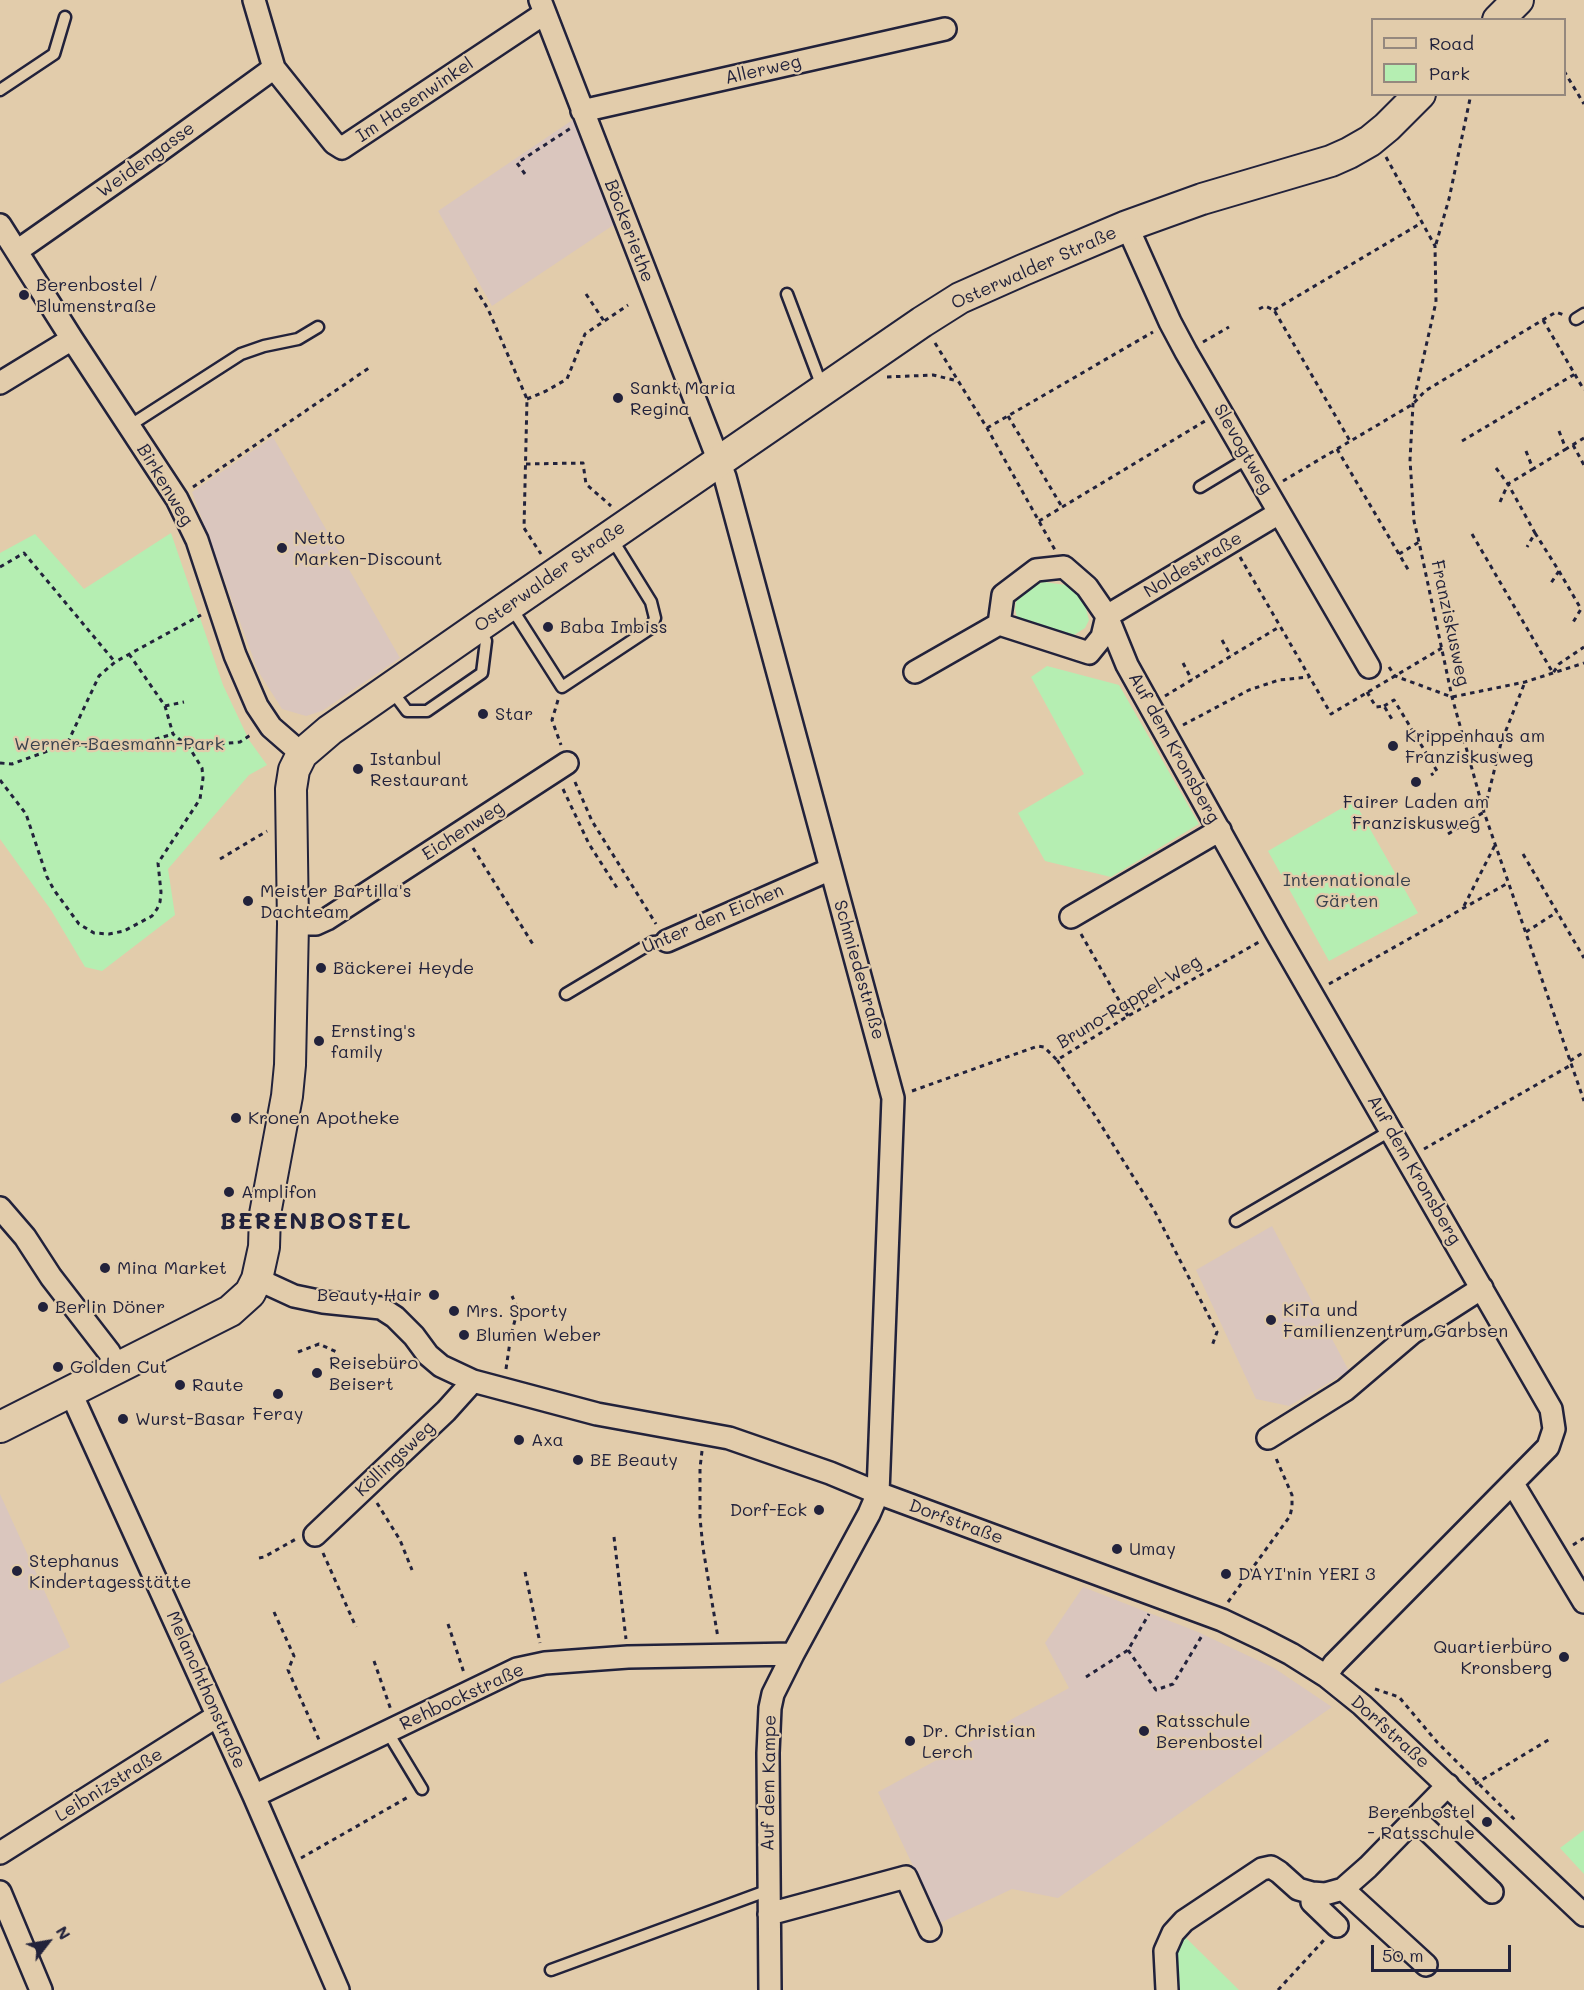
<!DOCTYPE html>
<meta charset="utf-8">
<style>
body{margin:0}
#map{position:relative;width:1584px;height:1990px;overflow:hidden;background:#e2ccab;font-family:Mali,sans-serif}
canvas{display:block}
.legend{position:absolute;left:1371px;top:18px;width:195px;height:78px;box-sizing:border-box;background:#e2ccab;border:2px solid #95887e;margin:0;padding:8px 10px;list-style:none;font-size:18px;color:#22223b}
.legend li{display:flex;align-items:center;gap:12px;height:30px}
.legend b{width:30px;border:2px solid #95887e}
.north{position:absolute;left:18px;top:1912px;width:60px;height:60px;-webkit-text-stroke:4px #e2ccab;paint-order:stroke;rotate:59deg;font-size:16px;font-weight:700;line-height:24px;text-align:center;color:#22223b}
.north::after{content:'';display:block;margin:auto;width:21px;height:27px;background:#22223b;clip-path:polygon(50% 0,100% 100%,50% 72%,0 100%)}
.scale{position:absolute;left:1371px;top:1945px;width:140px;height:27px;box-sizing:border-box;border:3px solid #22223b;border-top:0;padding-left:8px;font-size:18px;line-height:21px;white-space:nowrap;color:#22223b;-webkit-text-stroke:4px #e2ccab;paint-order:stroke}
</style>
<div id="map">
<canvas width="1584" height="1990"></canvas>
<ul class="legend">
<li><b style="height:8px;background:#e2ccab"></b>Road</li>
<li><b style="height:16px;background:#b5eeb2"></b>Park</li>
</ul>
<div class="north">N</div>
<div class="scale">50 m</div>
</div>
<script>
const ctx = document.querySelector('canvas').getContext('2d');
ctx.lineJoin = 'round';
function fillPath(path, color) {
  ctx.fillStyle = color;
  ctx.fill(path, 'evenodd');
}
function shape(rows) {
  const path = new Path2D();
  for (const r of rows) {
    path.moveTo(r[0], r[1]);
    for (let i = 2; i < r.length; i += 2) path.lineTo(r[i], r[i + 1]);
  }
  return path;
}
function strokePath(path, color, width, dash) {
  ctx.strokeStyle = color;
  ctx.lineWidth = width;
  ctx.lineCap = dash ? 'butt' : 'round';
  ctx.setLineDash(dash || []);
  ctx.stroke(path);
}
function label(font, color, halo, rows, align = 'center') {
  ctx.font = font + ' Mali,sans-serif';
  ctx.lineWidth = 4.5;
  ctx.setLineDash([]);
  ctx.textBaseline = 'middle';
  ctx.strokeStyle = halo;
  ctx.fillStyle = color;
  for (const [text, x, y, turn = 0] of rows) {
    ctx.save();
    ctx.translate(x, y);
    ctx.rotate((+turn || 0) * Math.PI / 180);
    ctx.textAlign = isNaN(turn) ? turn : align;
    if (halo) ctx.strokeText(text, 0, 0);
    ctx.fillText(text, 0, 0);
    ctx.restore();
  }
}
const built = shape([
 [574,119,618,222,492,306,438,211],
 [273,437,400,658,322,711,306,716,282,709,258,671,192,492],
 [1272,1226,1349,1371,1289,1406,1256,1399,1196,1270],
 [0,1494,70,1647,0,1684],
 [1083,1587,1198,1632,1274,1668,1332,1707,1058,1898,1012,1889,940,1923,878,1792,1069,1688,1045,1643]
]);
const green = shape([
 [171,533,223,685,249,740,267,765,249,775,168,869,175,915,102,971,85,967,51,910,0,839,0,553,35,534,84,589],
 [1044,582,1066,585,1078,593,1085,605,1089,620,1085,628,1074,635,1017,617,1015,609,1016,602,1023,590,1034,584],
 [1047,666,1119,685,1199,824,1111,877,1045,861,1018,813,1084,774,1031,677],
 [1354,801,1418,913,1329,961,1268,851],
 [1584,1830,1584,1874,1560,1848],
 [1184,1936,1239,1990,1178,1990,1175,1955]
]);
const path = shape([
 [1564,71,1584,104],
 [1386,157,1435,246,1436,302,1413,404,1410,460,1414,521,1419,542,1452,697,1484,812,1584,1101],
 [525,174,517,163,571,128],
 [1436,244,1449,199,1471,94],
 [475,288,488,309,527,399,524,528,541,554],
 [586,294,604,321],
 [1259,309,1265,306,1274,310,1350,441],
 [1274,310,1423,222],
 [1543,320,1584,390],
 [1203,342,1229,327],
 [935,343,987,428,1055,550],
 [887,377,933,375,958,381],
 [527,399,546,391,567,379,585,334,628,305],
 [1008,416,1062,507],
 [987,428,1153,332],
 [1559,431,1566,449,1584,438],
 [1462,441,1575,374],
 [1573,445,1584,465],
 [1337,449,1409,571],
 [1526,451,1533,469,1566,449],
 [526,464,583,463,586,484,611,506],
 [1496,468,1508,484,1535,533,1527,547],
 [1283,481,1413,404,1425,391,1556,312,1564,315],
 [193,487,369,368],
 [1500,502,1508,484,1533,469],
 [1039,521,1205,421],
 [1535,533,1559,571,1549,586],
 [1472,534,1553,673,1559,664,1584,647],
 [1399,554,1419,542],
 [1240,557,1331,714,1442,648],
 [0,567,24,553,115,662],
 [1559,571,1581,609,1572,624],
 [1222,640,1231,656],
 [129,654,165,706,173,734,189,747,240,742,252,734],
 [1183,663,1192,680],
 [1389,667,1395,676,1452,697,1525,682,1584,663],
 [1367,692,1376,707,1384,706,1393,721],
 [1165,696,1279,627],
 [558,700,552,720,561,745],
 [165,706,184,702],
 [1384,706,1394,700,1437,771,1431,775],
 [1183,725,1249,690,1279,680,1309,677],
 [67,744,119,750,173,734],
 [0,763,12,764,67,744,99,676,115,662,201,615],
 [0,780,26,814,47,877,54,890,79,924,94,933,109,934,124,931,152,916,157,909,160,902,161,892,158,863,200,799,203,778,202,768,189,747],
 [575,782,592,821,656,924],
 [563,789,589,844,619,891],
 [1448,834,1484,812,1501,743,1525,682],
 [473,848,534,946],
 [1523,854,1584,958],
 [220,859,267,831],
 [1464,906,1495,845],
 [1526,932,1557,912],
 [1081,934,1128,1016],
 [1329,984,1508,883],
 [1057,1060,1096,1117,1154,1210,1217,1332,1212,1346],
 [1570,1061,1584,1052],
 [912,1091,1038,1046,1044,1047,1057,1060,1128,1016,1259,942],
 [1424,1149,1571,1065],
 [298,1352,319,1344,339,1353],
 [506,1369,511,1335,518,1309,512,1296],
 [702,1451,700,1468,700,1518,703,1548,718,1638],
 [377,1503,400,1540,412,1570],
 [614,1537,626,1639],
 [1573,1545,1584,1538],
 [323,1553,356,1627],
 [259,1558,264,1557,296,1539],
 [525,1572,540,1643],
 [1228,1602,1290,1516,1292,1507,1292,1495,1275,1456],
 [274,1612,294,1656,288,1670,320,1742],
 [448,1624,464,1673],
 [1128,1650,1156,1690,1173,1684,1203,1634],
 [374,1661,391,1710],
 [1086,1677,1128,1650,1149,1614],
 [1375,1689,1399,1697,1437,1742,1515,1820],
 [1475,1784,1550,1739],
 [301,1858,410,1796],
 [1278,1990,1324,1940]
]);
const lane = shape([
 [0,90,54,54,65,17],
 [787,294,818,376,826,387],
 [1576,319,1584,314],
 [129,426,241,354,264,346,298,339,318,327],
 [1200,487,1248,458],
 [511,607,562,687,651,628,655,618,651,602,612,539],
 [392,691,407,711,427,711,482,673,486,641,480,629],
 [566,994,653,942,667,941],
 [1236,1221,1390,1131],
 [387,1731,422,1789],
 [551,1970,769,1890]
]);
const street = shape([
 [254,0,274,68,334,143,342,148,545,13],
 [540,0,725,477,893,1098,878,1493,869,1514,793,1654,773,1694,770,1708,768,1753,770,1990],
 [582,111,945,29],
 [0,225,72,339,177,499,197,540,235,655,257,706,271,727,302,754],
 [1127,226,1170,322,1186,352,1369,667],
 [17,251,147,160,274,68],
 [0,383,72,339],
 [1279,513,1107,616,1102,637,1089,653,999,624,1003,595,1036,570,1064,567,1087,587,1107,616,1127,665,1276,932,1551,1409,1554,1429,1548,1447,1334,1664,1326,1676],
 [915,672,999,624],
 [1071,917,1220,830],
 [293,924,316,924,327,919,567,763],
 [667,941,831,869],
 [0,1208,25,1237,51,1277,109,1352,118,1368],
 [257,1279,294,1296,323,1302,381,1308,395,1317,414,1336,428,1355,441,1366,473,1381,597,1414,729,1438,830,1473,878,1493,1222,1620,1262,1639,1291,1654,1326,1676,1362,1705,1584,1915],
 [70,1391,254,1796,338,1990],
 [1268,1438,1345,1390,1412,1333,1482,1288],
 [1513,1484,1584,1602],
 [315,1535,446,1411,473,1381],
 [254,1796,517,1669,545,1663,628,1657,793,1654],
 [1416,1819,1492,1892],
 [0,1853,217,1716],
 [1343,1889,1426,1965],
 [0,1892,41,1990],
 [1312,1893,1312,1902,1337,1926],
 [769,1914,906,1877,930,1930],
 [1167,1990,1165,1951,1173,1933,1184,1921,1262,1869,1271,1867,1279,1872,1298,1889,1312,1893,1325,1894,1343,1889,1368,1867,1448,1785]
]);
const secondary = shape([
 [1498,20,1518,0],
 [0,1427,230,1311,250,1293,257,1279,264,1247,265,1214,287,1096,290,1065,293,924,291,789,294,770,302,754,330,730,478,627,922,322,960,298,1023,270,1127,226,1202,199,1331,161,1349,153,1370,141,1387,127,1420,94]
]);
const markers = [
 [24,295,6,"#22223b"],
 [618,398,6,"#22223b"],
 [282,548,6,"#22223b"],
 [548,627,6,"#22223b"],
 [483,714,6,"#22223b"],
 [1393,746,6,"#22223b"],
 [358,769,6,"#22223b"],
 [1416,782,6,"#22223b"],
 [248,901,6,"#22223b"],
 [321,968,6,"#22223b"],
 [319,1041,6,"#22223b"],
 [236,1118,6,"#22223b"],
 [229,1192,6,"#22223b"],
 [105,1268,6,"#22223b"],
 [434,1295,6,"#22223b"],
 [43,1307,6,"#22223b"],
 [454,1311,6,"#22223b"],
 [1271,1320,6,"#22223b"],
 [464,1335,6,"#22223b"],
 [58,1367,6,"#22223b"],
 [317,1373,6,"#22223b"],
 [180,1385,6,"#22223b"],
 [278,1394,6,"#22223b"],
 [123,1419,6,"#22223b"],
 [519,1440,6,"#22223b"],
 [578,1460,6,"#22223b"],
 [819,1510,6,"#22223b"],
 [1117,1549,6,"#22223b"],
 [17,1571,6,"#22223b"],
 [1226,1574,6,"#22223b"],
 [1564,1657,6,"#22223b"],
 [1144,1731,6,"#22223b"],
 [910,1741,6,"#22223b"],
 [1487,1822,6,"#22223b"]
];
const streetNames = [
 ["Allerweg",763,70,-13],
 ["Im Hasenwinkel",415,100,-34],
 ["Weidengasse",146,160,-36],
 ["Böckeriethe",629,231,69],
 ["Osterwalder Straße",1034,268,-24],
 ["Slevogtweg",1243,449,60],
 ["Birkenweg",165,485,59],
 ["Noldestraße",1193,565,-31],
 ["Osterwalder Straße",550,577,-35],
 ["Franziskusweg",1450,623,78],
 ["Auf dem Kronsberg",1174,748,61],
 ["Eichenweg",463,831,-33],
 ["Unter den Eichen",713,919,-23],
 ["Schmiedestraße",859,970,74],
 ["Bruno-Rappel-Weg",1129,1002,-31],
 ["Auf dem Kronsberg",1414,1170,60],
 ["Köllingsweg",395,1459,-43],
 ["Dorfstraße",956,1522,20],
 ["Melanchthonstraße",206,1690,66],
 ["Rehbockstraße",462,1697,-25],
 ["Dorfstraße",1390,1732,42],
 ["Auf dem Kampe",769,1783,-89],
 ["Leibnizstraße",109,1785,-32]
];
const poiNames = [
 ["Berenbostel /",36,285],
 ["Blumenstraße",36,306],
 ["Sankt Maria",630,388],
 ["Regina",630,409],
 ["Netto",294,538],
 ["Marken-Discount",294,559],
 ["Baba Imbiss",560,627],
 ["Star",495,714],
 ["Krippenhaus am",1405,736],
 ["Franziskusweg",1405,757],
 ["Istanbul",370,759],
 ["Restaurant",370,780],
 ["Fairer Laden am",1416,802,"center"],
 ["Franziskusweg",1416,823,"center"],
 ["Meister Bartilla's",260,891],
 ["Dachteam",260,912],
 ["Bäckerei Heyde",333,968],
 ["Ernsting's",331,1031],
 ["family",331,1052],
 ["Kronen Apotheke",248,1118],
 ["Amplifon",241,1192],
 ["Mina Market",117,1268],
 ["Beauty Hair",422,1295,"right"],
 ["Berlin Döner",55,1307],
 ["KiTa und",1283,1310],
 ["Familienzentrum Garbsen",1283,1331],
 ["Mrs. Sporty",466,1311],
 ["Blumen Weber",476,1335],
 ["Reisebüro",329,1363],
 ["Beisert",329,1384],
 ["Golden Cut",70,1367],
 ["Raute",192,1385],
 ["Feray",278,1414,"center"],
 ["Wurst-Basar",135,1419],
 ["Axa",531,1440],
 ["BE Beauty",590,1460],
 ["Dorf-Eck",807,1510,"right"],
 ["Umay",1129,1549],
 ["Stephanus",29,1561],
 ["Kindertagesstätte",29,1582],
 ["DAYI'nin YERI 3",1238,1574],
 ["Quartierbüro",1552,1647,"right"],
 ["Kronsberg",1552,1668,"right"],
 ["Ratsschule",1156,1721],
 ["Berenbostel",1156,1742],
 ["Dr. Christian",922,1731],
 ["Lerch",922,1752],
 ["Berenbostel",1475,1812,"right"],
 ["- Ratsschule",1475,1833,"right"]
];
const parkNames = [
 ["Werner-Baesmann-Park",119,744],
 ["Internationale",1347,880],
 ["Gärten",1347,901]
];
const districtNames = [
 ["BERENBOSTEL",316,1222]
];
fillPath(built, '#dac6be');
fillPath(green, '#b5eeb2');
strokePath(lane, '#22223b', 15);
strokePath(street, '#22223b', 26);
strokePath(secondary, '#22223b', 34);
strokePath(path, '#22223b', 3, [4.5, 4.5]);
strokePath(lane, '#e2ccab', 10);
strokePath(street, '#e2ccab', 21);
strokePath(secondary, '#e2ccab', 30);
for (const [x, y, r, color] of markers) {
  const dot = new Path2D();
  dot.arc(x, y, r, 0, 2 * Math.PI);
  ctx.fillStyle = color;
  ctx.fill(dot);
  strokePath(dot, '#e2ccab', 2);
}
label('18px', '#22223b', '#e2ccab', streetNames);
label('18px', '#22223b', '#e2ccab', poiNames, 'left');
label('18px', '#38414d', '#e2ccab', parkNames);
ctx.letterSpacing = '1.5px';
label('bold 24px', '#22223b', '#e2ccab', districtNames);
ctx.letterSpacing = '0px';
</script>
